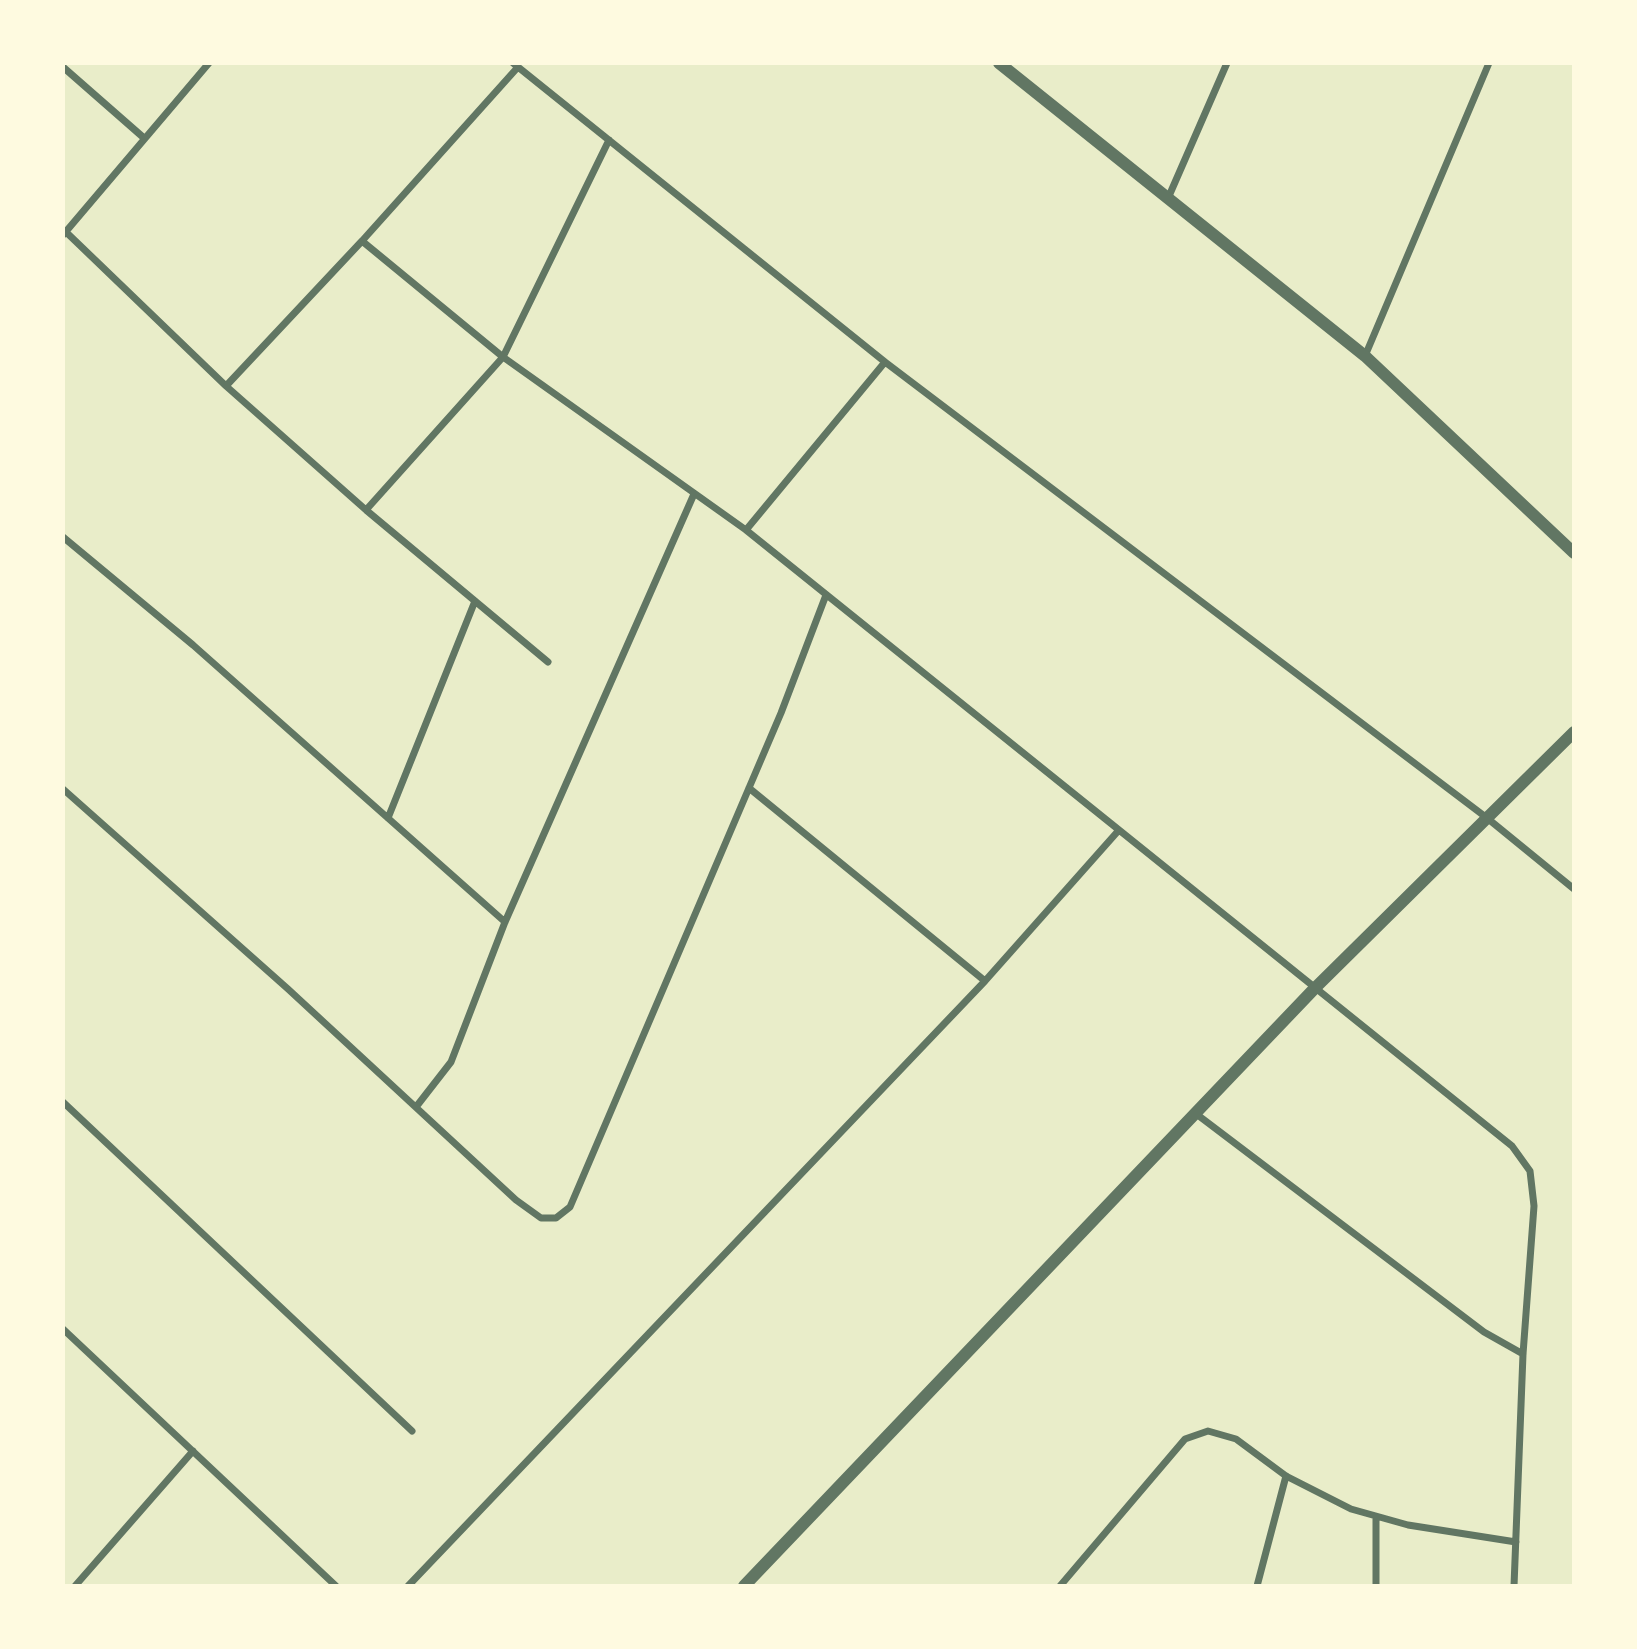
<!DOCTYPE html>
<style>
body{margin:0}
#map{position:relative;width:1637px;height:1649px;overflow:hidden;background:#e9edc9;font-family:"Fira Sans",sans-serif}
canvas{display:block}
.frame{position:absolute;inset:0;border:65px solid #fefae0;pointer-events:none}
</style>
<div id="map">
<canvas width="1637" height="1649"></canvas>
<div class="frame"></div>
</div>
<script>
const ctx = document.querySelector('canvas').getContext('2d');
ctx.lineJoin = 'round';
function shape(rows) {
  const path = new Path2D();
  for (const r of rows) {
    path.moveTo(r[0], r[1]);
    for (let i = 2; i < r.length; i += 2) path.lineTo(r[i], r[i + 1]);
  }
  return path;
}
function strokePath(path, color, width, dash) {
  ctx.strokeStyle = color;
  ctx.lineWidth = width;
  ctx.lineCap = dash ? 'butt' : 'round';
  ctx.setLineDash(dash || []);
  ctx.stroke(path);
}
const minor = shape([
 [513,63,885,362,1487,818,1574,889],
 [63,67,144,138],
 [1169,196,1227,63],
 [66,232,226,386,366,510,548,662],
 [63,235,209,63],
 [362,241,503,357,746,530,1512,1146,1530,1171,1534,1206,1523,1354,1514,1586],
 [1365,356,1489,63],
 [226,386,362,241,518,67],
 [366,510,503,357,609,140],
 [746,530,885,362],
 [63,537,193,645,505,922],
 [749,788,985,981],
 [63,789,288,989,516,1200,541,1218,556,1218,570,1207,781,713,826,595],
 [388,818,475,601],
 [63,1102,412,1431],
 [416,1107,451,1062,505,922,694,494],
 [1195,1113,1484,1332,1523,1354],
 [63,1329,336,1586],
 [1376,1518,1376,1586],
 [75,1586,193,1451],
 [408,1586,985,981,1119,830],
 [1060,1586,1185,1439,1208,1431,1236,1439,1286,1476,1351,1509,1408,1525,1516,1542],
 [1257,1586,1286,1476]
]);
const tertiary = shape([
 [999,63,1365,356,1574,553],
 [744,1586,1314,989,1574,732]
]);
strokePath(minor, '#617663', 7);
strokePath(tertiary, '#617663', 12);
</script>
